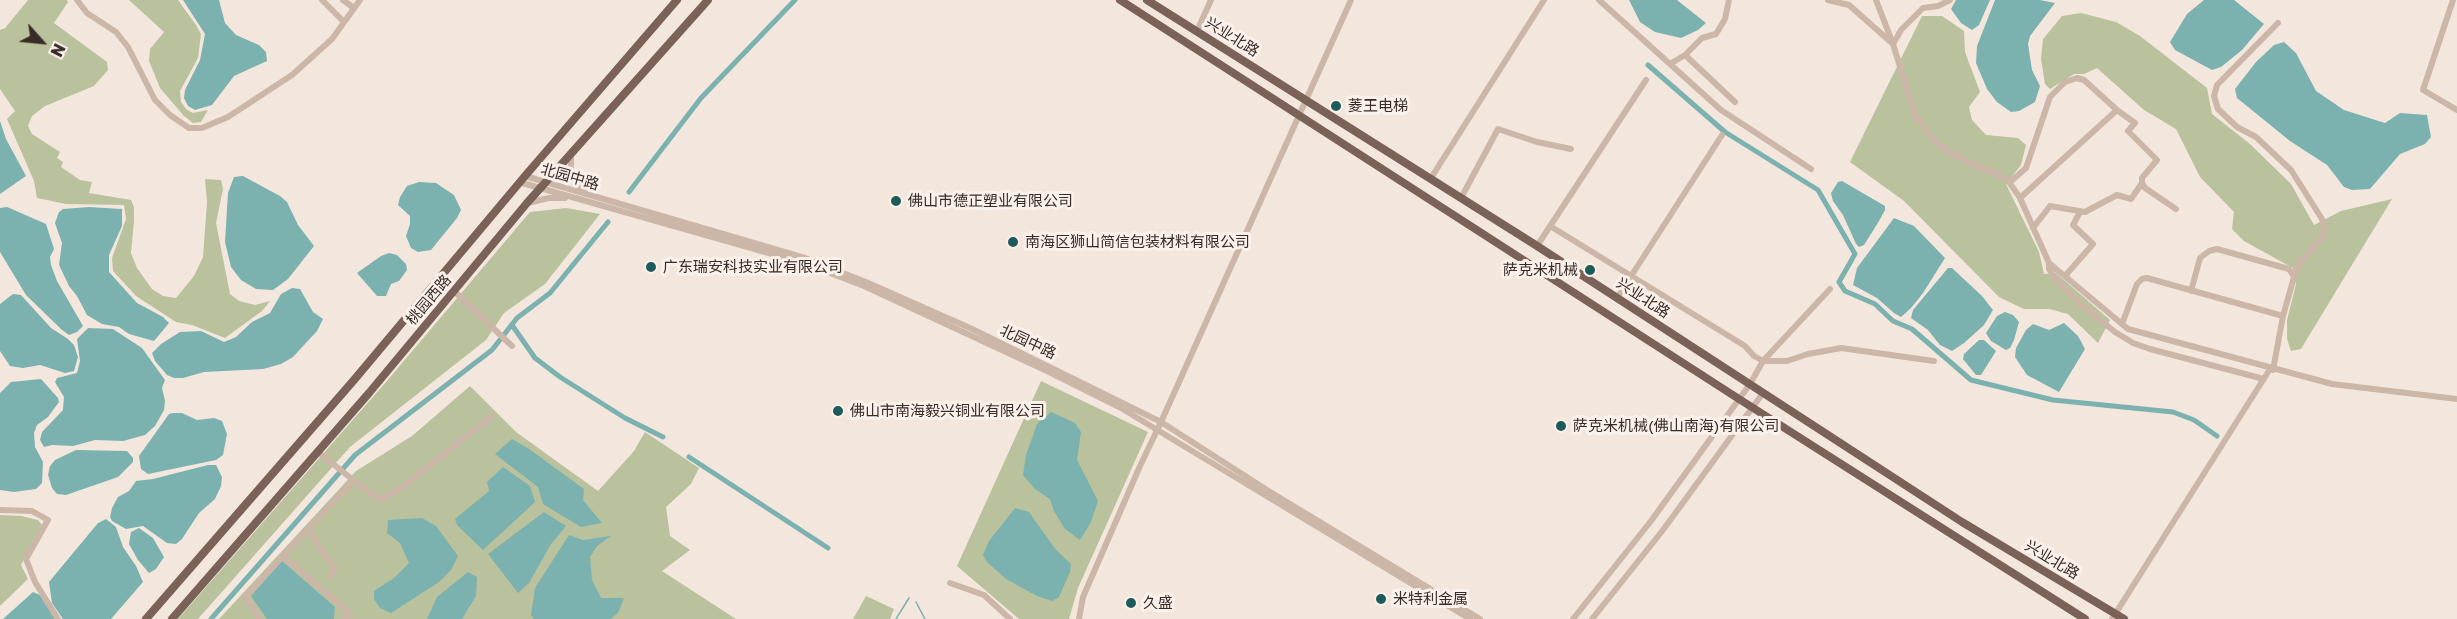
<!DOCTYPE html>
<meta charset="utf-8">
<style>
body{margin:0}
#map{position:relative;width:2457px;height:619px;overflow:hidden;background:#f3e7dd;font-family:"Golos Text",sans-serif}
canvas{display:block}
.north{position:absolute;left:12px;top:12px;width:60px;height:60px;-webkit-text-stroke:4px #faf1ea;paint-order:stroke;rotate:117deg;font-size:16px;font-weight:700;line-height:24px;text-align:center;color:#382c29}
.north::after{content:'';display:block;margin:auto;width:21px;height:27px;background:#382c29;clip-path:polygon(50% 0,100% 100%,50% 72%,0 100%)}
</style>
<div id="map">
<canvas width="2457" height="619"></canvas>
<div class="north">N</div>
</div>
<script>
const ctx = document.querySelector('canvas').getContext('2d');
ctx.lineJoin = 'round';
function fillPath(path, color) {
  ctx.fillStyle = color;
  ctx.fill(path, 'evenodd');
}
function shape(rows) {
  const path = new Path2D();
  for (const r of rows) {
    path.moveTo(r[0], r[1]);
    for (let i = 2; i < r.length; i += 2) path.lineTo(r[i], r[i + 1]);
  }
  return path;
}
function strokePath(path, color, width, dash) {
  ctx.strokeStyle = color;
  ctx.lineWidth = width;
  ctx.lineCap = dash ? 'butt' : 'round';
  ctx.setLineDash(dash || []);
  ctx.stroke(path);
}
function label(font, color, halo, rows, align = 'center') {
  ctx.font = font + ' "Golos Text","Noto Sans SC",sans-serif';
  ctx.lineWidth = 6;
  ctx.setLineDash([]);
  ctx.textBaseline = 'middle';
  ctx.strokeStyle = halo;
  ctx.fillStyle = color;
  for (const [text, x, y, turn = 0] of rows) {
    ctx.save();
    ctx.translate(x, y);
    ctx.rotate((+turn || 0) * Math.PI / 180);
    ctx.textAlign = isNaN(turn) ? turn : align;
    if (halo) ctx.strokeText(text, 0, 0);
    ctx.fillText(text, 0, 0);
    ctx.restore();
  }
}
const green = shape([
 [28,0,67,0,68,2,54,23,107,62,108,70,94,86,45,106,32,116,28,126,32,134,60,152,57,158,63,162,61,167,80,180,92,182,89,193,131,200,134,207,134,221,131,253,137,268,152,289,163,296,176,298,194,276,203,257,207,202,205,179,221,180,223,189,216,223,230,294,239,301,255,305,270,301,262,311,225,338,192,325,176,322,136,296,113,271,112,258,126,219,124,205,66,204,37,198,34,181,7,119,15,111,0,89,0,30,5,28],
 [120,0,178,0,196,25,201,34,198,58,180,91,181,102,186,109,193,113,208,110,201,122,193,123,184,116,160,88,149,61,150,49,164,32,129,0],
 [2081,13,2116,22,2140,36,2207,88,2212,114,2250,144,2291,184,2314,225,2341,211,2392,199,2301,349,2291,351,2287,339,2287,320,2296,284,2293,268,2244,241,2232,229,2234,212,2200,177,2176,129,2144,110,2097,68,2084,74,2074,74,2050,89,2045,84,2041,59,2043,39,2062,16],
 [1922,16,1942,16,1964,31,1965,52,1980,92,1969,107,1972,120,1986,135,2018,138,2026,145,2021,165,2006,184,2039,252,2044,274,2056,273,2110,320,2098,343,2068,314,2049,309,2024,309,1999,297,1904,201,1850,162],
 [566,208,600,214,545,284,504,313,486,340,350,447,198,619,178,619,386,382,530,212],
 [1041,381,1148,432,1078,588,1069,619,1019,619,957,566],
 [470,386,516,432,598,491,634,451,645,432,699,468,691,484,666,507,670,536,690,550,662,571,736,619,219,619,356,471,412,436],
 [0,515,21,516,38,520,42,525,21,565,28,579,0,606],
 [866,596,894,609,890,619,853,619]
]);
const water = shape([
 [183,0,219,0,225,23,236,35,259,45,266,52,267,61,234,76,212,105,195,110,188,106,184,98,185,90,200,60,205,34],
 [1629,0,1677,0,1706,23,1698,30,1681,38,1655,32,1640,22],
 [1956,0,1990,0,1979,25,1972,30,1961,23,1951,9],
 [1995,0,2040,0,2055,3,2030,36,2028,44,2032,70,2040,86,2035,102,2019,111,2011,112,1997,102,1987,89,1976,63,1977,46],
 [2204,0,2234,0,2264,24,2242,50,2221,67,2212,70,2175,50,2170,42,2187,14],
 [2284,42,2296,53,2316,91,2344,110,2385,123,2400,113,2427,115,2431,137,2425,144,2400,154,2370,189,2352,190,2344,187,2327,165,2290,141,2237,98,2235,89,2256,62,2274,45],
 [0,121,6,139,26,176,0,194],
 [243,176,280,196,287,202,298,225,314,246,288,279,273,290,256,289,241,280,231,267,225,242,228,193,234,177],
 [1842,181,1885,206,1885,210,1879,221,1864,245,1859,247,1856,244,1843,215,1833,201,1831,193,1838,182],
 [419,182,436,183,454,195,461,210,457,218,431,250,418,252,411,248,406,236,410,224,410,216,398,205,400,197,407,186],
 [7,207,46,224,54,249,50,257,51,265,57,281,83,326,77,332,69,335,62,330,26,295,0,252,0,208],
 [89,207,122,209,122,226,109,255,109,272,137,303,163,317,169,323,154,341,129,334,119,327,102,324,87,315,77,296,69,286,59,265,62,243,55,223,59,212,63,209],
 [1894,218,1914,226,1945,258,1923,293,1911,308,1901,317,1894,313,1877,298,1853,285,1857,268],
 [389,253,397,255,406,264,407,270,399,281,391,284,386,296,377,296,357,273,381,256],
 [1948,268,1952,268,1982,296,1993,310,1984,325,1964,343,1952,351,1940,345,1928,330,1911,318,1913,310],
 [292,288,300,289,313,312,323,319,317,331,293,357,281,364,263,369,204,372,183,378,174,378,167,375,155,361,152,353,161,344,180,332,201,331,224,342,236,337,252,322,270,313,281,294],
 [13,294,21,295,51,328,68,339,74,345,78,357,74,371,65,373,40,365,23,368,10,366,0,351,0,304],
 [2005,312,2013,315,2019,322,2014,340,2010,348,2006,350,1991,341,1986,333,1997,316],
 [2064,323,2078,336,2085,349,2059,392,2027,375,2015,357,2016,348,2026,330,2033,324,2049,330],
 [88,328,113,329,142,348,165,380,162,388,165,401,164,410,155,426,145,435,123,441,95,440,73,446,52,445,44,447,40,440,42,432,63,410,64,397,55,382,57,378,77,373,80,361,77,339],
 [1979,340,1984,340,1996,351,1981,375,1976,375,1963,359,1964,354],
 [41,379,58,398,59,402,48,417,37,425,34,433,35,447,43,462,42,483,36,489,14,492,0,490,0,393,11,382],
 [1051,412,1075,423,1081,432,1077,460,1098,501,1091,522,1080,540,1065,529,1054,511,1050,499,1035,489,1023,475,1026,455,1037,424],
 [173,413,182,413,197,420,214,418,222,421,227,434,223,455,216,460,148,474,141,469,139,456,169,414],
 [512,439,529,449,584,489,583,500,602,523,581,527,543,504,538,487,495,454],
 [76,450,127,451,133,458,133,462,118,477,66,495,57,494,52,488,48,475,50,466,55,460],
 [208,465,216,465,222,477,221,486,215,499,199,513,182,539,176,544,167,543,143,526,126,529,112,521,110,517,112,508,118,497,129,491,136,481,153,479],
 [503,467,530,486,535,502,483,550,457,525,455,519,489,491,487,482],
 [1015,508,1029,512,1056,550,1071,564,1070,572,1059,597,1052,601,1037,596,1006,579,987,562,983,555,989,541],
 [544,512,566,526,551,544,529,583,518,593,488,554],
 [422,518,436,526,458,556,451,570,439,582,391,613,380,608,374,599,374,591,394,578,409,563,400,543,387,533,388,520],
 [106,519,116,527,123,547,136,566,143,582,111,619,63,619,52,603,49,582,98,523],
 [139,528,153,538,164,557,156,569,149,573,138,560,129,544,131,532],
 [569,535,583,540,611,536,597,546,590,557,592,580,601,598,624,598,618,613,610,619,534,619,531,615,535,588],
 [282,561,335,607,334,619,267,619,251,596],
 [468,572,477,577,476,596,462,619,427,619,437,597],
 [33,592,40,595,55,619,3,619]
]);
const stream = shape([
 [916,602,925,619],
 [896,619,909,598]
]);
const canal = shape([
 [1648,65,1725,132,1818,190,1855,254,1839,282,1845,291,1875,304,1893,321,1912,329,1971,380,2053,400,2173,412,2194,420,2217,436],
 [629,192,701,98,795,0],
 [512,325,535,358,560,377,625,418,663,437],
 [689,457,828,548],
 [211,619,355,455,492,350,517,318,550,293,608,222]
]);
const minor = shape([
 [77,0,87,13,116,32,128,47,155,100,170,115,189,128,202,128,228,117,292,75,332,39,360,0],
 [322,0,344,22],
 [343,0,354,8],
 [1599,0,1721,110,1811,169],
 [1828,0,1849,5,1893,44,1901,30,1923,8,1938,6,1950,0],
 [1876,0,1893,44,1915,115,1932,138,1943,148,1964,160,2007,179,2020,198,2049,263,2128,329,2332,384,2457,399],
 [2453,0,2423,90,2457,110],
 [1197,31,1211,0],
 [1685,55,1735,102],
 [1670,64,1685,55,1702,38,1716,34,1725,19,1729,0],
 [571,154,571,171,575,183,585,193],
 [525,176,805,258,866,282,970,328,1161,422,1267,490,1480,619],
 [1431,178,1544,0],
 [519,182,804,263,864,286,1047,371,1121,408,1470,619],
 [2010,182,2026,168,2050,97,2065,82,2077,78,2084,80,2117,110,2135,123,2128,131,2157,160,2142,178,2142,183,2145,188,2176,209],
 [1461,198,1498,129,1537,142,1571,149],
 [2020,198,2117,110],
 [527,203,549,198,565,198],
 [1550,226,1745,346,1754,356,1763,361,1787,361,1808,354,1841,348,1934,361],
 [2033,228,2050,206,2085,212,2117,195,2131,199,2142,183],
 [1537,246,1646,80],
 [2049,263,2049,269,2056,279,2078,302,2115,332,2133,343,2150,349,2264,379],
 [2065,276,2093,244,2073,225,2080,212],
 [454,291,512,346],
 [2191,291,2200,258,2209,251,2217,249,2289,269,2294,277],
 [1617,298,1722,135],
 [2122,324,2137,284,2142,279,2147,278,2283,316],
 [2273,370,2283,316,2294,277,2298,265,2322,238,2324,229,2322,219,2291,170,2256,137,2237,127,2218,109,2214,96,2217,85,2278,23],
 [318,452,372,495,383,499,405,485,492,416],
 [0,510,32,511,48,520,26,559,35,582,58,619],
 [283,556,351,614,344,619],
 [330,577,335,570,308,529,353,481],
 [950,583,984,595,1010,619],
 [260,619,245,597,308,529],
 [1079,619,1083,597,1140,466,1161,422,1351,0],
 [1573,619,1651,521,1750,384,1763,361,1830,289],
 [1592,619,1663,530,1763,393],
 [2112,619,2270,369]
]);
const major = shape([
 [1120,0,1739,399,2085,619],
 [1147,0,1534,244,1962,522,2124,619],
 [146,619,354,380,525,176,677,0],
 [172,619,369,393,527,203,708,0]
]);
const markers = [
 [1336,106,6,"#1d5b5a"],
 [896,201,6,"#1d5b5a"],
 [1013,242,6,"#1d5b5a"],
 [651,267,6,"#1d5b5a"],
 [1590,270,6,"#1d5b5a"],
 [838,411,6,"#1d5b5a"],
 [1561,426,6,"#1d5b5a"],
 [1381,599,6,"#1d5b5a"],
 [1131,603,6,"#1d5b5a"]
];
const streetNames = [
 ["兴业北路",1232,37,32],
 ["北园中路",570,177,16],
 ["兴业北路",1643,298,33],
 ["桃园西路",429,300,-50],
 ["北园中路",1028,342,25],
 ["兴业北路",2052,560,31]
];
const poiNames = [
 ["菱王电梯",1348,106],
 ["佛山市德正塑业有限公司",908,201],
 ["南海区狮山简信包装材料有限公司",1025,242],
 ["广东瑞安科技实业有限公司",663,267],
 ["萨克米机械",1578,270,"right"],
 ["佛山市南海毅兴铜业有限公司",850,411],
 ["萨克米机械(佛山南海)有限公司",1573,426],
 ["米特利金属",1393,599],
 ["久盛",1143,603]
];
fillPath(green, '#b9c29c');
fillPath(water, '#7bb1af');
strokePath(stream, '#7bb1af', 1.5);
strokePath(canal, '#7bb1af', 5);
strokePath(minor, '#cbb6a8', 6);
strokePath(major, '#7a6259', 8);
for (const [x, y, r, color] of markers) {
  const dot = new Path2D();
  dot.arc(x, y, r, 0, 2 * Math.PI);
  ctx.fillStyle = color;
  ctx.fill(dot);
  strokePath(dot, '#faf1ea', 2);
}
label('15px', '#382c29', '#faf1ea', streetNames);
label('15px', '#382c29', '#faf1ea', poiNames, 'left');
</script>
